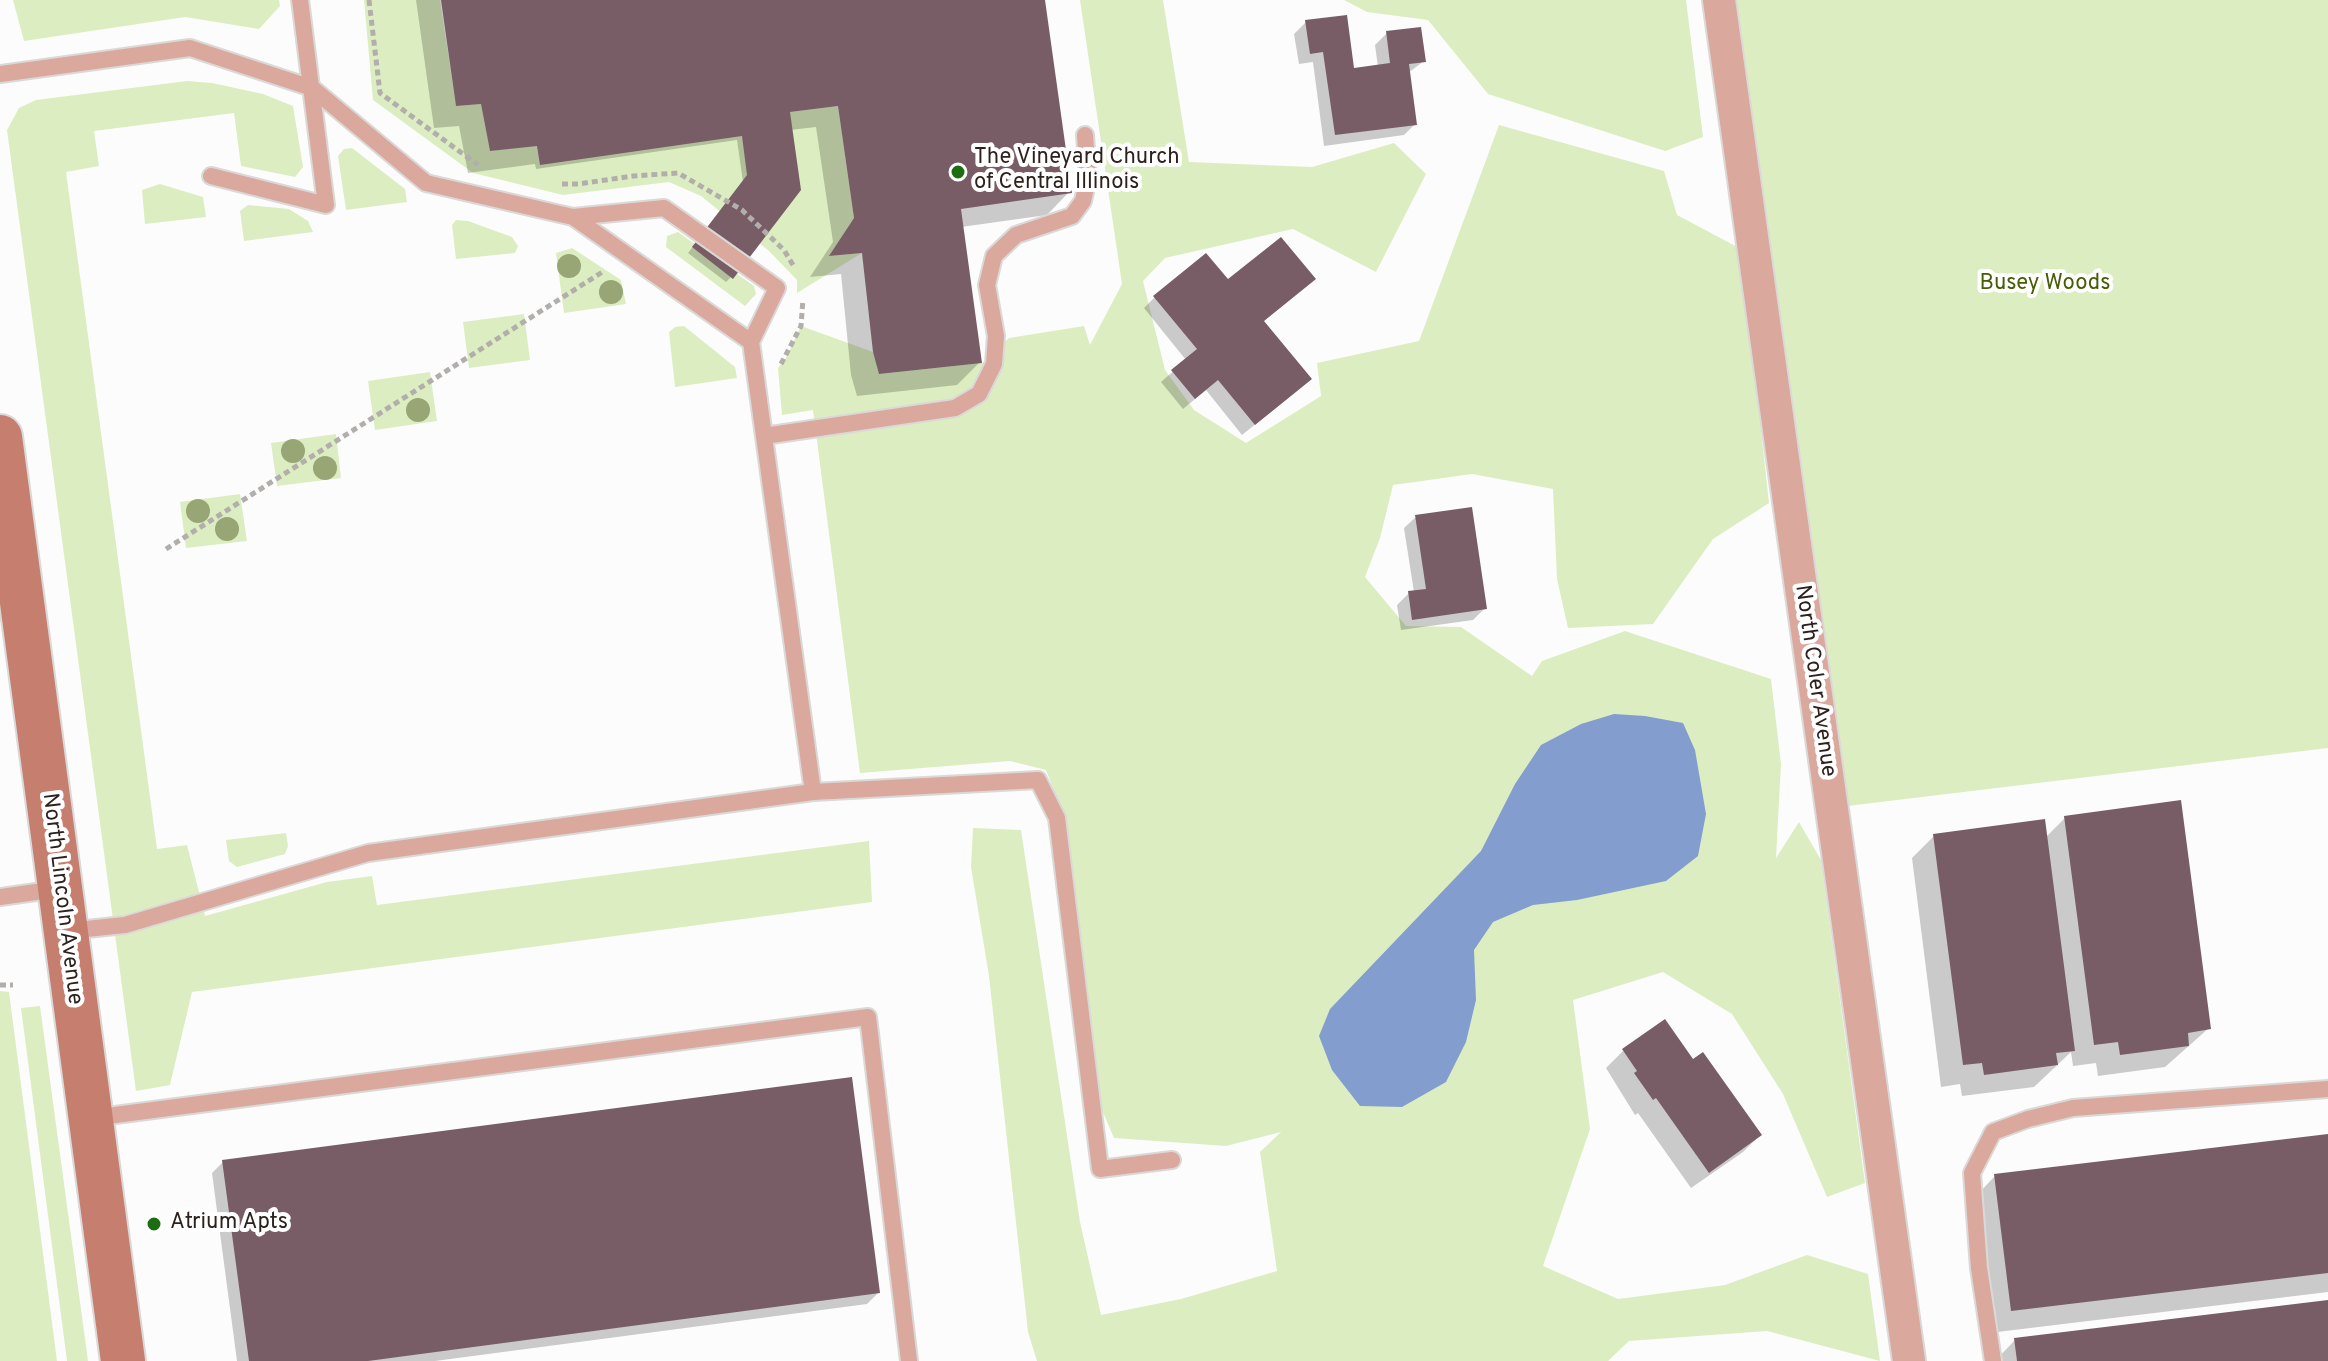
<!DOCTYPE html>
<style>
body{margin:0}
canvas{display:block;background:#fcfcfc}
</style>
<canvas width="2328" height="1361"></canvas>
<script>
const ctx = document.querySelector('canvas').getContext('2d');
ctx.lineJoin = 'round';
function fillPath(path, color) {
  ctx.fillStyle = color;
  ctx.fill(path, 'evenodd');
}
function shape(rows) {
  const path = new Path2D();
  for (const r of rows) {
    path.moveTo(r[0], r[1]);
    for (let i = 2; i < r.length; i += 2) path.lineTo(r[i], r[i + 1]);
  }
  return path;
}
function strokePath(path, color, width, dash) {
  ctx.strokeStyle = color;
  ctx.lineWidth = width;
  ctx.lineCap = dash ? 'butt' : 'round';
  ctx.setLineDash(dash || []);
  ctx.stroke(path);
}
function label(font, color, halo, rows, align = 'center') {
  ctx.font = font + ' Overpass,sans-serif';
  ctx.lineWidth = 8;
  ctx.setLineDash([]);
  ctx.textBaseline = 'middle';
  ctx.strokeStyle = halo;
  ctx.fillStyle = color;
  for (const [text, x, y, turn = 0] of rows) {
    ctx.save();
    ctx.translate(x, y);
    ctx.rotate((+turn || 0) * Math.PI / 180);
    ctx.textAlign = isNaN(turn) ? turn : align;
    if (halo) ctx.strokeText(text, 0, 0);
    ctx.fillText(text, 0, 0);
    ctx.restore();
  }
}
const green = shape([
 [13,0,279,0,280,6,259,29,185,17,24,41],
 [364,0,440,0,456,106,481,104,490,151,838,106,854,218,830,256,862,253,797,293,797,280,769,251,701,196,669,182,563,195,473,173,373,100],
 [1080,0,1163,0,1189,162,1312,167,1394,143,1426,174,1376,272,1293,229,1165,258,1143,281,1165,370,1194,410,1246,443,1321,396,1317,363,1419,341,1499,125,1664,171,1677,215,1741,249,1769,503,1713,539,1653,624,1568,628,1557,579,1553,489,1472,474,1393,485,1380,538,1365,577,1406,626,1461,627,1532,676,1542,661,1625,631,1771,679,1781,764,1776,858,1799,822,1821,860,1865,1183,1827,1197,1783,1094,1732,1014,1663,972,1573,1000,1590,1129,1543,1266,1618,1299,1725,1285,1807,1255,1868,1274,1880,1361,1767,1331,1629,1341,1608,1361,1037,1361,1028,1332,989,976,971,867,973,828,1021,830,1080,1222,1101,1315,1181,1299,1277,1271,1260,1152,1281,1132,1226,1146,1114,1138,1099,1103,1062,812,1046,770,1010,761,860,773,813,410,782,415,778,368,785,360,801,326,873,352,880,374,982,363,1009,338,1084,326,1090,345,1122,284],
 [1344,0,1686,0,1703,137,1665,151,1488,94,1428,20,1367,12],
 [1719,0,2328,0,2328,748,1831,808],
 [187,81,212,83,263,94,293,106,303,167,295,177,241,166,234,113,94,131,99,166,66,172,157,849,187,845,205,916,327,882,372,876,377,905,869,841,872,902,192,992,170,1085,136,1091,7,130,19,108,36,100],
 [352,148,405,189,407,202,346,210,338,156,344,149],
 [160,184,203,197,206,217,145,224,142,190],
 [248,205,289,209,308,221,313,232,244,241,240,211],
 [456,220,468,221,512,237,518,246,515,253,456,259,452,225],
 [678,232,754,286,756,294,745,306,666,247,667,236],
 [572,248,621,280,626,304,564,313,556,253],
 [524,314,530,360,469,368,463,322],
 [684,326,735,367,737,378,675,387,669,332,675,327],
 [430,372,437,421,375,430,368,381],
 [336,434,341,478,277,486,271,443],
 [240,494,247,541,186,548,180,502],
 [286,833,288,846,285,854,237,867,229,861,226,840],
 [0,991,9,992,57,1361,0,1361],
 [40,1006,88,1361,67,1361,21,1008]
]);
const water = shape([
 [1614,714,1645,716,1683,723,1695,750,1706,814,1698,856,1666,881,1577,900,1533,905,1493,922,1474,950,1476,1000,1466,1042,1446,1082,1402,1107,1360,1106,1332,1070,1319,1036,1330,1009,1481,851,1515,784,1541,745,1581,724]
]);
const shadow = shape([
 [416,0,1043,0,1069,192,1047,215,961,227,980,362,957,385,857,396,851,375,841,274,810,277,833,242,816,127,790,130,731,277,726,282,688,253,743,182,737,140,536,169,535,164,468,173,459,126,434,128],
 [1306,22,1352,70,1378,67,1375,45,1387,33,1424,61,1408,73,1415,124,1404,135,1324,146,1313,62,1299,64,1294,34],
 [1228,282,1263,322,1298,390,1242,435,1206,390,1183,409,1161,382,1186,360,1144,308,1155,297],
 [1416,517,1485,608,1473,620,1401,630,1397,605,1409,593,1414,592,1404,528],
 [2065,818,2209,1028,2165,1067,2098,1076,2096,1063,2073,1066,2071,1052,2034,1087,1962,1096,1960,1084,1941,1087,1912,858,1934,836,2045,838],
 [1623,1051,1693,1062,1760,1135,1743,1152,1691,1188,1638,1113,1635,1115,1606,1068],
 [2328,1136,2328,1292,1989,1333,1973,1199,1995,1176],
 [223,1162,878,1293,867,1304,435,1361,237,1361,212,1173],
 [2328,1302,2328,1361,1995,1361,2015,1340]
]);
const building = shape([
 [441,0,1045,0,1072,193,961,209,982,363,879,374,873,352,862,253,829,256,854,218,838,106,790,112,801,190,733,279,692,247,747,175,742,136,540,165,537,146,490,151,481,104,456,106],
 [1347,15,1354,68,1390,63,1386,31,1421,27,1426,62,1409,64,1417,125,1335,135,1323,52,1310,54,1305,20],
 [1281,237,1316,279,1264,321,1312,379,1255,425,1218,380,1195,399,1171,370,1197,349,1153,296,1206,253,1228,279],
 [1472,507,1487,609,1412,620,1408,591,1426,589,1415,515],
 [2181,800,2211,1029,2188,1033,2189,1046,2120,1055,2118,1042,2094,1045,2064,816],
 [2045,819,2075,1051,2056,1053,2058,1065,1984,1075,1982,1063,1963,1065,1933,834],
 [1665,1019,1693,1059,1703,1052,1762,1135,1709,1173,1656,1098,1653,1100,1634,1073,1637,1071,1622,1049],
 [852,1077,880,1293,368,1361,249,1361,222,1160],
 [2328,1134,2328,1273,2011,1311,1994,1174],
 [2328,1300,2328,1361,2017,1361,2014,1338]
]);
const path = shape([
 [369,0,380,93,478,165],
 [562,184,578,184,633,176,678,173,742,210,784,250,793,265],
 [781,364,801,326,803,299],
 [166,549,604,271],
 [0,985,13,985]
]);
const service = shape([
 [0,74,190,48,312,88,426,183,573,217,751,342],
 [211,176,326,205,300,0],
 [764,436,955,408,979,394,994,364,996,336,987,285,994,256,1016,235,1072,216,1083,201,1088,178,1085,135],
 [813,792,1038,780,1057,818,1100,1169,1172,1160],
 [0,897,57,889],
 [67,931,125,925,368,853,813,792,751,342,777,288,664,208,573,217],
 [92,1118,868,1017,909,1361],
 [1993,1361,1979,1268,1972,1173,1993,1132,2028,1119,2073,1108,2328,1089]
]);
const minor = shape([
 [1719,0,1909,1361]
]);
const secondary = shape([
 [0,437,123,1361]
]);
const trees = [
 [569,266],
 [611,292],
 [418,410],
 [293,451],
 [325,468],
 [198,511],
 [227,529]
];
const markers = [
 [958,172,8,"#1c6c11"],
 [154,1224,8,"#1c6c11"]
];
const poiNames = [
 ["The Vineyard Church",974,159],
 ["of Central Illinois",974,184],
 ["Atrium Apts",170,1224]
];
const parkNames = [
 ["Busey Woods",2045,285]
];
const streetNames = [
 ["North Coler Avenue",1814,681,82],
 ["North Lincoln Avenue",61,899,83]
];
fillPath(green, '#dceec1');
fillPath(water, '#839dce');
fillPath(shadow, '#0003');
fillPath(building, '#785d66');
strokePath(service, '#dbd9d8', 20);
strokePath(minor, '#dbd9d8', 36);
strokePath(secondary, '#dbd9d8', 48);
strokePath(path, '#b2aeac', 5, [6, 4]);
strokePath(service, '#daa89d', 16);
strokePath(minor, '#daa89d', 32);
strokePath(secondary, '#c67e6f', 44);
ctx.fillStyle = '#98a574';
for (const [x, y] of trees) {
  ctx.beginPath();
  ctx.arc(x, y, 12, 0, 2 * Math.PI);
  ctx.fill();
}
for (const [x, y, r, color] of markers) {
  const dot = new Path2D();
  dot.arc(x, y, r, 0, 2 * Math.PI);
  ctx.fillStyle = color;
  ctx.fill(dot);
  strokePath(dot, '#fff', 3);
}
label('22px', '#2c211c', '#fff', poiNames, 'left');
label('22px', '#465d05', '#fff', parkNames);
label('22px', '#2c211c', '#fff', streetNames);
</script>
